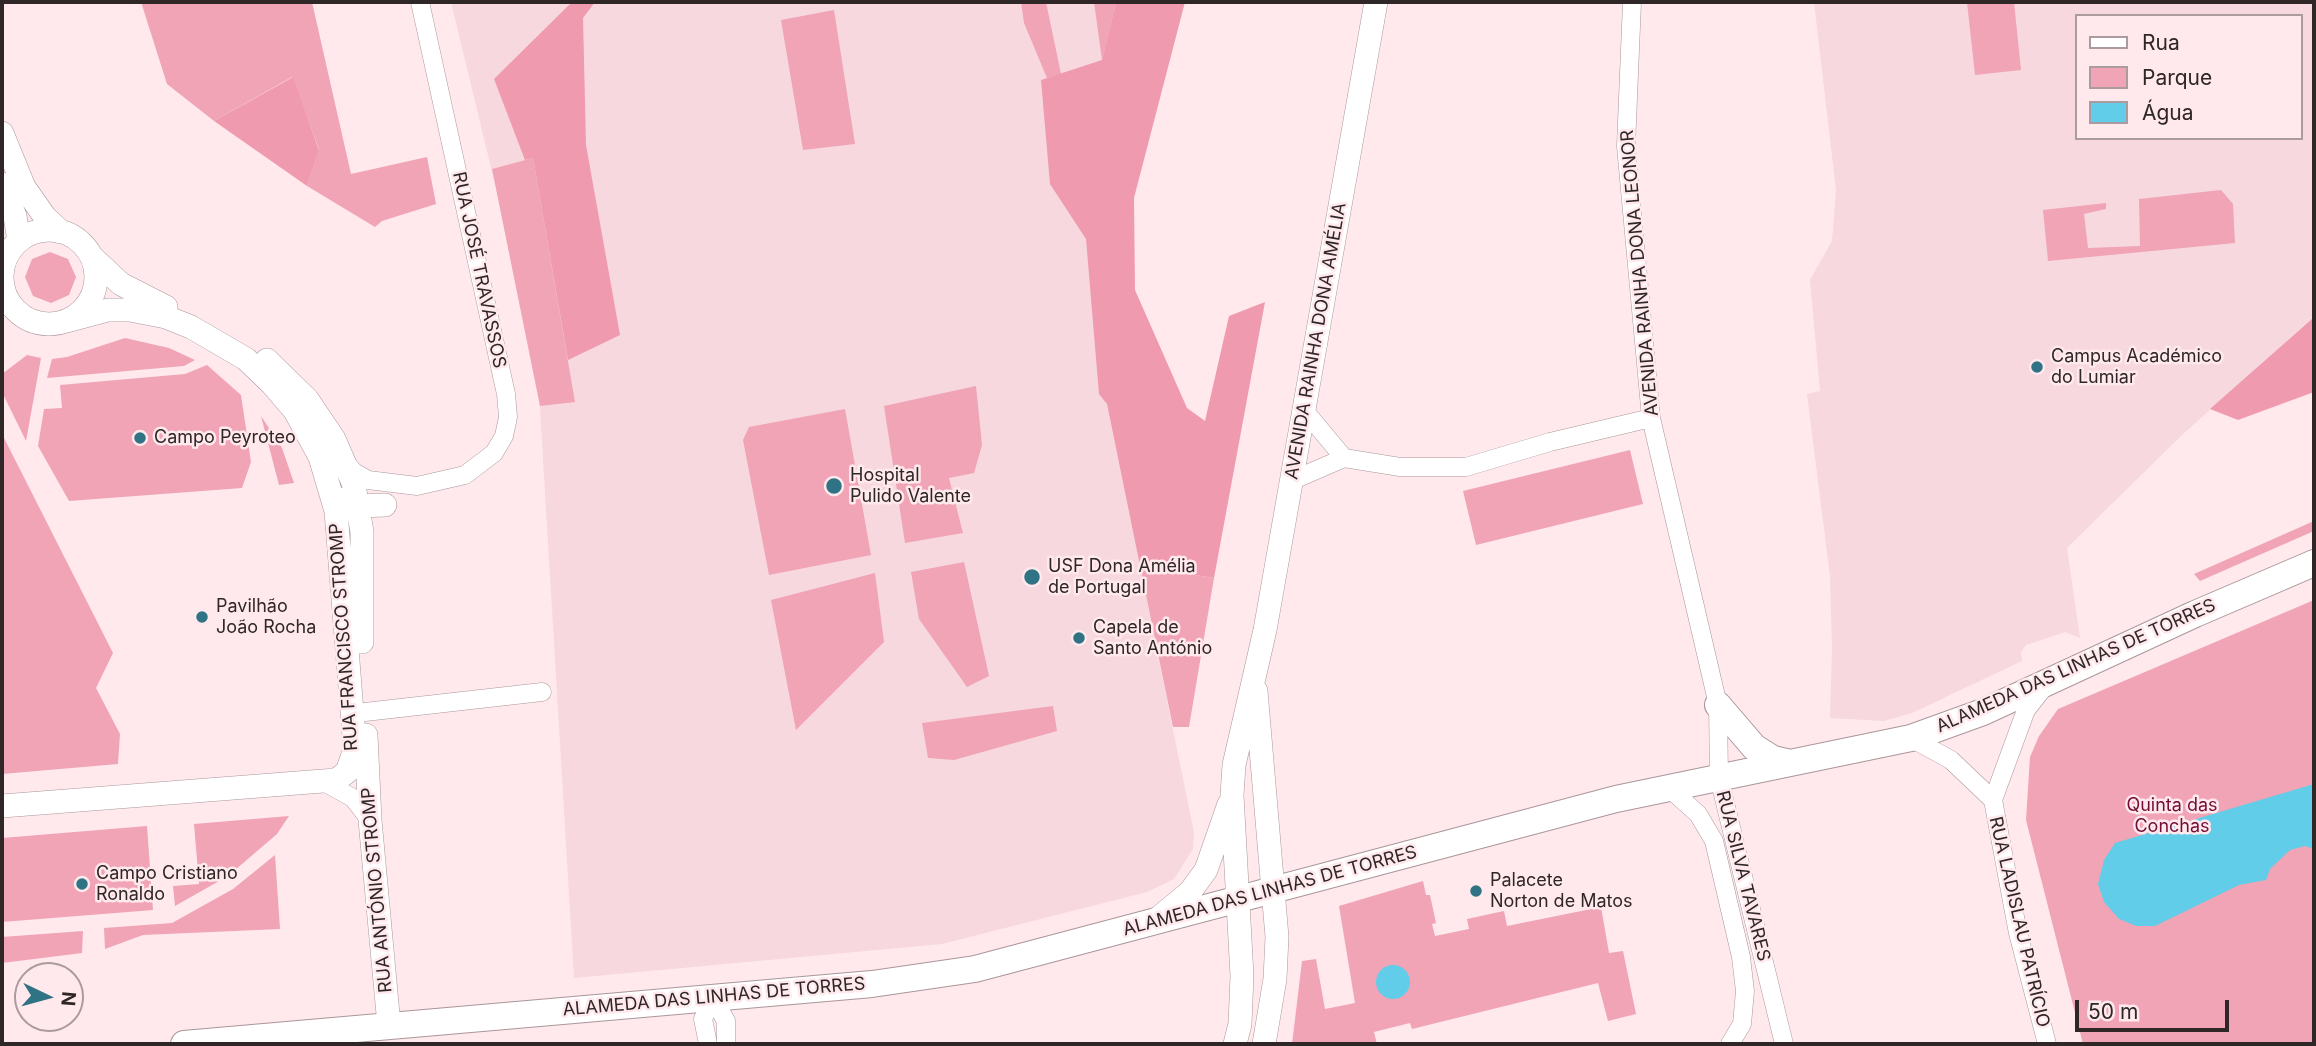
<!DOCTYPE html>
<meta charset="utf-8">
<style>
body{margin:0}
#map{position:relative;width:2316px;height:1046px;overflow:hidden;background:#ffe9ed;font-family:Inter,sans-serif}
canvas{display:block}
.frame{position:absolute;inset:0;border:4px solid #2e2627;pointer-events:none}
.legend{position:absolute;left:2075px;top:14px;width:228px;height:126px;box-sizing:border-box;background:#ffe9ed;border:2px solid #ab9b9e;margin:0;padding:9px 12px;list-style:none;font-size:21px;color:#2e2627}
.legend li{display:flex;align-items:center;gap:14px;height:35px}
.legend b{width:35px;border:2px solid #ab9b9e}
.north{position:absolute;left:14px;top:962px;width:70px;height:70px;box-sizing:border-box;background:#ffe9ed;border:2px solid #ab9b9e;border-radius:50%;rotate:95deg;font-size:19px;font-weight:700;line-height:28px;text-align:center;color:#2e2627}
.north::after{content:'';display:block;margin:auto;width:24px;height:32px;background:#307384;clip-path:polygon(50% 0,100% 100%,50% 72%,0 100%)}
.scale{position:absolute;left:2075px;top:1000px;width:154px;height:32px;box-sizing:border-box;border:4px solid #2e2627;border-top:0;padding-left:9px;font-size:21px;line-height:24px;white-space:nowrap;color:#2e2627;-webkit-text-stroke:5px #ffe9ed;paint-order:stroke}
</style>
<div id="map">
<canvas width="2316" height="1046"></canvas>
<div class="frame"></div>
<ul class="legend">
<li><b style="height:9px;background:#fff"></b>Rua</li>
<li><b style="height:19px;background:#f0a4b6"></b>Parque</li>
<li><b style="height:19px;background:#62cde8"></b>Água</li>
</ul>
<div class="north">N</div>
<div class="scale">50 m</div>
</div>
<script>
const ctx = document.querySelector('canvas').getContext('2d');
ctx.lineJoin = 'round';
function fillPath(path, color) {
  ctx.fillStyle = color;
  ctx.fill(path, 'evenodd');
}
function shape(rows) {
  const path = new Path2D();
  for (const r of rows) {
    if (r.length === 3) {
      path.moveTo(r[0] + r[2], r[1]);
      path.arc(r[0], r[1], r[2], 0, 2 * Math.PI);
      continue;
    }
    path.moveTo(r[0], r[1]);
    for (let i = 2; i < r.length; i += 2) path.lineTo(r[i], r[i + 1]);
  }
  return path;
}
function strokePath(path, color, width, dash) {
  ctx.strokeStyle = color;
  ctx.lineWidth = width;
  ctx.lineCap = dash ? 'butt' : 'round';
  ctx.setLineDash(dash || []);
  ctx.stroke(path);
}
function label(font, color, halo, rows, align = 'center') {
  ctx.font = font + ' Inter,sans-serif';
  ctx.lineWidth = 5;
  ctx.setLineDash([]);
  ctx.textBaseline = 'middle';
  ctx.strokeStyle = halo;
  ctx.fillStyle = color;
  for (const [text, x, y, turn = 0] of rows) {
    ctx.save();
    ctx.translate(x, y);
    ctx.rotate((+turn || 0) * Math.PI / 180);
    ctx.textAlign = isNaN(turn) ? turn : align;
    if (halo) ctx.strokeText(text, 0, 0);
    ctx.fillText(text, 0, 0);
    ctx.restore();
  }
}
const built = shape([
 [451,2,1175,2,1102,287,1107,404,1194,833,1193,849,1174,879,1147,892,942,944,574,978,537,358],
 [1814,2,2314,2,2314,316,2182,435,2067,548,2080,638,2065,632,2026,645,2021,652,2022,661,1912,713,1884,721,1830,718,1832,648,1830,576,1807,394,1820,391,1810,280,1832,241,1836,190],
 [2076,16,2300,16,2300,138,2076,138]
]);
const green = shape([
 [141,2,312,2,351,174,427,157,436,204,382,221,375,227,307,186,319,149,292,77,214,121,167,84],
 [1021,2,1046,2,1061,74,1047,78,1024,23],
 [1094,2,1116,2,1102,60],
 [1967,2,2014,2,2021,70,1975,75],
 [834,10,855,144,803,150,781,20],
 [533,158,575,402,540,406,492,169],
 [2221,190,2233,204,2235,243,2048,261,2043,210,2106,203,2106,209,2084,214,2088,248,2140,246,2139,199],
 [50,252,68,259,76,277,69,295,51,303,33,296,25,277,32,259],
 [125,338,169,348,195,360,184,366,47,378,52,359,67,357],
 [27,355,41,358,26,441,2,392,2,374],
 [207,365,241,395,251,462,242,488,69,501,38,446,44,409,62,408,60,385,185,374],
 [976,386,982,445,974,473,949,478,963,533,905,543,884,406],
 [845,409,871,555,769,575,743,440,749,427],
 [261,416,282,448,294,483,279,485],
 [2,434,113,653,96,688,120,734,118,764,2,774],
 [1630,450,1643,504,1476,545,1463,491],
 [2314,521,2314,531,2200,581,2194,574],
 [964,562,989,676,967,687,919,619,911,572],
 [1140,566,1214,578,1189,727,1173,727],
 [875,573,884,642,796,730,771,600],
 [2314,600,2314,1044,2083,1044,2026,820,2030,757,2039,736,2058,709],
 [1053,706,1057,731,954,760,928,758,922,723],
 [289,816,277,834,228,876,175,906,173,886,199,884,194,824],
 [147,826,153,910,2,922,2,838],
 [275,855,280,929,143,935,105,949,104,928,172,923,233,889],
 [1423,881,1426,895,1430,895,1436,923,1432,924,1435,936,1469,929,1467,919,1504,911,1507,926,1601,907,1609,953,1623,951,1636,1014,1608,1021,1598,983,1412,1029,1410,1023,1374,1032,1377,1044,1292,1044,1302,961,1316,959,1325,1009,1355,1003,1339,906],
 [83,931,82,953,2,963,2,937]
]);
const forest = shape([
 [572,2,595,2,583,18,586,145,620,335,568,360,533,158,525,160,494,79],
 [1116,2,1185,2,1134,198,1135,290,1187,408,1205,421,1229,316,1265,302,1214,578,1140,566,1107,404,1099,394,1086,239,1050,184,1041,80,1102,60],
 [293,77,319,150,307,186,214,121],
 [2314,317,2314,392,2238,420,2210,409]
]);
const water = shape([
 [2314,784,2314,849,2305,846,2290,850,2270,869,2266,880,2239,885,2155,926,2136,926,2119,919,2104,902,2098,884,2104,860,2115,843],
 [1393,982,17]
]);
const minor = shape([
 [1632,2,1626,146,1651,418,1718,705,1719,778,1784,1044],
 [2,294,14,307],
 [1304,410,1344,458],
 [347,464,354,472,368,480,417,486,465,475,494,453,504,436,508,417,506,394,420,2],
 [1291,481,1344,458,1400,467,1466,467,1550,442,1651,418],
 [2045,686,2026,710,1993,800,2018,933,2047,1044],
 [365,712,542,692],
 [1911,738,1951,760,1993,800],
 [324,782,353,798,370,820],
 [1669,788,1698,814,1714,841,1741,957,1745,991,1742,1024,1730,1044],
 [713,998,726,1021,726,1044],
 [708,1044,703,1019,713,998]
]);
const tertiary = shape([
 [2,133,24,187,45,217,61,232],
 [2,184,15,216,19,241],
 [49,277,47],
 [91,256,121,284,166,307],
 [267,360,307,399,334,439,354,485,362,532,362,642],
 [347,498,359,506,385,505],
 [1256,691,1277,937,1275,979,1264,1044],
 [366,735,370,820,389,1025],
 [2,806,336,780,347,772,355,749,336,511,320,457,295,411,272,384,246,359,191,327,166,317,130,310,108,310,67,321],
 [1156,920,1190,892,1206,870,1229,804],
 [1235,1044,1240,1024,1242,976,1232,795,1234,765,1265,630,1376,2]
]);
const secondary = shape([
 [1718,705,1754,747,1773,759,1790,763],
 [184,1044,872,984,975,969,1616,799,1911,738,1983,712,2195,614,2314,563]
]);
const markers = [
 [2037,367,7,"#307384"],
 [140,438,7,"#307384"],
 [834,486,9,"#307384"],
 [1032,577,9,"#307384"],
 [202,617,7,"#307384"],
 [1079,638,7,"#307384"],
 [82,884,7,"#307384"],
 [1476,891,7,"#307384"]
];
const streetNames = [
 ["RUA JOSÉ TRAVASSOS",479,270,78],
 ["AVENIDA RAINHA DONA LEONOR",1640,273,-95],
 ["AVENIDA RAINHA DONA AMÉLIA",1316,341,-80],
 ["RUA FRANCISCO STROMP",344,637,-94],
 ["ALAMEDA DAS LINHAS DE TORRES",2076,666,-24],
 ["RUA SILVA TAVARES",1743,876,76],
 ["RUA ANTÓNIO STROMP",377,890,-95],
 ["ALAMEDA DAS LINHAS DE TORRES",1270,891,-15],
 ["RUA LADISLAU PATRÍCIO",2019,922,77],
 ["ALAMEDA DAS LINHAS DE TORRES",714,997,-5]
];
const poiNames = [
 ["Campus Académico",2051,357],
 ["do Lumiar",2051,378],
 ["Campo Peyroteo",154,438],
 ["Hospital",850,476],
 ["Pulido Valente",850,497],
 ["USF Dona Amélia",1048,567],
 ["de Portugal",1048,588],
 ["Pavilhão",216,607],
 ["João Rocha",216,628],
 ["Capela de",1093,628],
 ["Santo António",1093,649],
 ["Campo Cristiano",96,874],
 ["Ronaldo",96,895],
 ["Palacete",1490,881],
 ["Norton de Matos",1490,902]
];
const parkNames = [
 ["Quinta das",2172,806],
 ["Conchas",2172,827]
];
fillPath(built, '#f6d8de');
fillPath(green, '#f0a4b6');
fillPath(forest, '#f09aaf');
fillPath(water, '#62cde8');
strokePath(minor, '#aa969a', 19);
strokePath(tertiary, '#aa969a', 24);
strokePath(secondary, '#aa969a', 28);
strokePath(minor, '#fff', 18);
strokePath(tertiary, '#fff', 23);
strokePath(secondary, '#fff', 26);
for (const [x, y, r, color] of markers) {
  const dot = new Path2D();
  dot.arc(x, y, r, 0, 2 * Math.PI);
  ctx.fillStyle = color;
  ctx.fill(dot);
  strokePath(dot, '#ffe9ed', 2.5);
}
label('18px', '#2e2627', '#ffe9ed', streetNames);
label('18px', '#2e2627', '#ffe9ed', poiNames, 'left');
label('18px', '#720e36', '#ffe9ed', parkNames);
</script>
